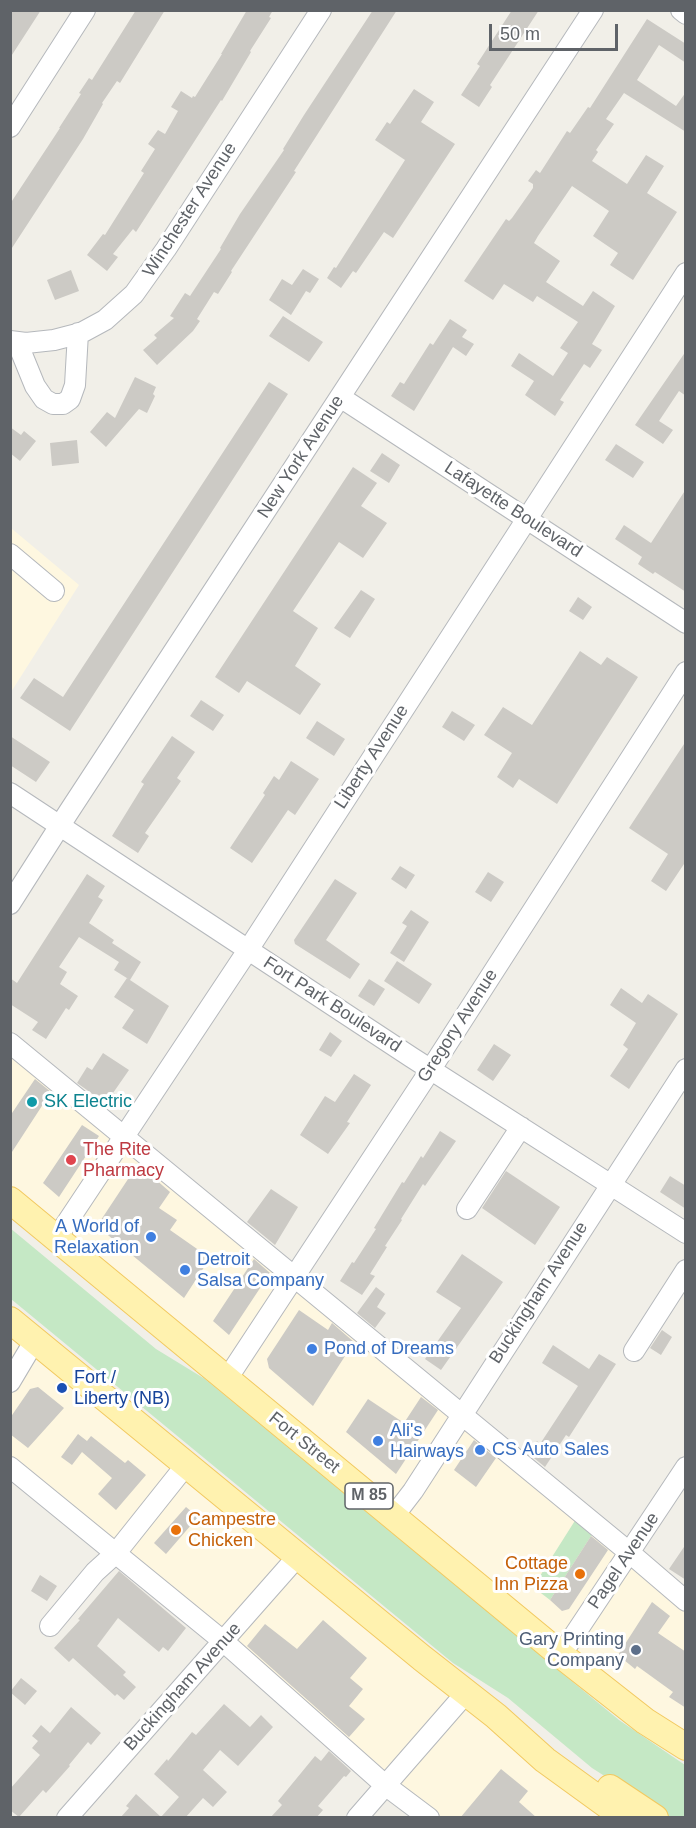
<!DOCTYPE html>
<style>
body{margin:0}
#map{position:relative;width:696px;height:1828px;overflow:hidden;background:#f1efe8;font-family:Arial,sans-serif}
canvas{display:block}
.frame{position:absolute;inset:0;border:12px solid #5f6368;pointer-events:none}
.scale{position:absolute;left:489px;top:24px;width:129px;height:27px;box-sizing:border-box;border:3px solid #5f6368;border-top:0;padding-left:8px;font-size:18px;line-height:21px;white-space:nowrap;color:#5f6368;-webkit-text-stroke:4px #fff;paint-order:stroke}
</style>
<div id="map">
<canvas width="696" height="1828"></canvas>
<div class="frame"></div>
<div class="scale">50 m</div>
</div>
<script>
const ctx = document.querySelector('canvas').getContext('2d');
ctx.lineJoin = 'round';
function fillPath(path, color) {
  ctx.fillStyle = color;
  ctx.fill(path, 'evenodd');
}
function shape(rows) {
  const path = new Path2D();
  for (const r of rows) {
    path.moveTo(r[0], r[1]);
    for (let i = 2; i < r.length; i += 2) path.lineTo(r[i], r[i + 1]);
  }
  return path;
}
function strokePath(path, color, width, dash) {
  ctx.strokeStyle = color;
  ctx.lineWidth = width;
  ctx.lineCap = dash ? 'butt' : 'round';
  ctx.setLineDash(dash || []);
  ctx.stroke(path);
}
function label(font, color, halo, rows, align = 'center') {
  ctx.font = font + ' Arial,sans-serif';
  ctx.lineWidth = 6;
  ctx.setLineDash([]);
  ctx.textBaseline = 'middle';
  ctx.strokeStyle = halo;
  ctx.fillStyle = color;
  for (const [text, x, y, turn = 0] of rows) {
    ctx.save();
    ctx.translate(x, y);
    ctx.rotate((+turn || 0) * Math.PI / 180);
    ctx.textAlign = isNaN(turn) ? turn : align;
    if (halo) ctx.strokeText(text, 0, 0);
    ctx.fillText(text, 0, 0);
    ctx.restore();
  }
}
const commercial = shape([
 [11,528,79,585,11,692],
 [10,1043,685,1601,685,1747,11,1200],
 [10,1320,625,1817,429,1817,11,1467]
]);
const green = shape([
 [10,1228,156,1349,205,1379,619,1720,685,1765,685,1817,669,1817,592,1768,508,1698,453,1663,11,1299],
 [576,1519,593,1533,550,1600,533,1587]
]);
const building = shape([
 [10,10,41,10,10,58],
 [136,10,165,10,120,83,117,81,102,103,103,104,83,139,10,251,10,204,60,128,59,128,81,94,79,93,89,78,92,80],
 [247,10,273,10,269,17,271,18,250,51,251,52,222,101,221,100,136,232,133,229,113,254,118,257,107,271,87,255,103,234,105,235,144,173,141,171,155,149,148,144,158,130,165,134,178,111,171,107,181,91,192,98,193,96,195,97,222,54,221,54],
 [373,10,397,10,294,171,296,172,231,271,232,272,218,294,214,292,197,319,200,321,193,331,157,365,143,350,157,338,154,335,174,318,170,316,185,293,190,296,221,249,220,248,240,214,284,150,283,149,304,115],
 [512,10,539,10,490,85,492,87,479,107,461,95,480,66,477,64],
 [647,19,686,44,686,63,659,45,637,80,676,106,686,92,686,132,624,93,606,119,614,124,596,150,598,152,592,161,627,184,646,155,664,166,647,193,677,212,633,280,610,265,618,253,593,236,609,211,572,186,538,236,534,243,560,261,546,282,583,306,593,291,615,306,592,344,602,350,590,368,584,364,560,400,564,402,555,416,525,395,534,381,511,366,519,353,553,376,568,353,560,348,578,322,537,296,533,302,504,284,493,300,464,281,506,219,509,221,512,218,533,188,533,184,528,181,536,170,540,173,567,131,570,133,588,107,590,108],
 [414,89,434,102,421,122,455,144,393,238,384,232,356,273,353,271,341,288,327,278,334,267,336,268,405,160,375,140,387,122,390,124],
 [303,269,319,279,310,293,306,291,291,315,269,300,282,279,292,285],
 [71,270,79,291,55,300,47,280],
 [283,316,323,342,309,362,269,336],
 [450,319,467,330,462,337,474,344,466,356,453,347,414,411,391,396,400,382,404,384,430,343,433,345],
 [686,351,686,396,679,391,659,421,673,430,663,444,635,425],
 [135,377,156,387,153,394,155,396,147,413,139,409,106,447,90,432,107,412,115,418],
 [269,382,288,394,70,731,20,698,34,678,63,697],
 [10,427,21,435,24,431,36,441,20,461,10,453],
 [77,440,79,463,52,466,50,443],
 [616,444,644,462,633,478,605,460],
 [382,453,400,465,389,483,370,471],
 [353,467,377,483,361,506,387,523,363,558,339,542,293,611,318,628,295,666,321,684,300,715,247,681,239,693,215,677],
 [686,489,686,592,655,572,653,574,638,564,642,557,615,539,624,525,651,543],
 [361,590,375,599,350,638,334,628],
 [578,597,592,607,583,620,569,611],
 [580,651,601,665,607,657,638,677,557,804,519,779,513,788,497,777,512,753,484,735,503,707,532,725],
 [201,700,224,715,213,731,190,716],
 [452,711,475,725,464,741,442,727],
 [317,721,345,739,334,756,306,738],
 [10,736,50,762,36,782,10,765],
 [172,736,195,752,177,778,181,781,145,833,149,836,138,853,112,836,144,784,141,782],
 [686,741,686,861,666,891,651,881,668,854,629,828],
 [291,761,319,779,295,815,288,810,252,863,230,848,265,795,263,793,274,776,279,780],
 [400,866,415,875,406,889,391,879],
 [488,872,504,882,491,902,475,892],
 [87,874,105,886,98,897,103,900,89,923,114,940,112,943,141,962,130,980,114,970,119,962,79,937,59,967,67,972,60,984,78,996,69,1010,66,1008,46,1039,32,1030,38,1022,10,1004,10,978,17,983],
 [335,879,357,893,326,940,360,964,350,979,295,944,294,940],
 [411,910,429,922,404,962,390,953,407,926,402,923],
 [397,961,432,984,419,1004,384,981],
 [127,978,169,1006,147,1044,122,1028,134,1010,114,997],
 [369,979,385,989,374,1006,358,996],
 [621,988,642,1003,648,994,678,1014,629,1089,610,1076,628,1049,623,1045,636,1023,610,1005],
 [330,1032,342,1041,331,1057,319,1050],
 [494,1044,511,1055,493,1081,477,1070],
 [103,1053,129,1070,113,1093,115,1094,108,1105,77,1083,87,1067,92,1070],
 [354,1074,371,1085,347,1122,350,1123,328,1154,300,1135,325,1096,335,1102],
 [35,1079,51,1092,10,1155,10,1116],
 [82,1125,99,1136,59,1197,43,1183],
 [440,1131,456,1141,425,1186,423,1184,401,1219,402,1220,385,1246,387,1247,370,1274,375,1276,362,1295,340,1281,352,1262,354,1263,376,1229,374,1228,402,1182,404,1183,421,1156,423,1158],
 [138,1164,170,1192,159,1208,177,1220,170,1230,210,1258,184,1298,97,1226],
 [506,1171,560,1207,535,1245,482,1208],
 [670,1176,686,1186,686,1209,660,1192],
 [271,1189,298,1207,275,1245,247,1222],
 [462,1254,503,1282,441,1370,425,1359,461,1308,436,1292],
 [254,1259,270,1273,229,1335,213,1321],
 [376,1287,385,1294,377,1307,386,1313,375,1328,357,1313],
 [299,1310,328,1330,332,1323,354,1342,313,1406,269,1368,267,1359],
 [662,1330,672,1337,661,1355,650,1348],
 [553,1345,589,1369,599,1354,616,1364,569,1437,566,1435,545,1467,529,1454,537,1441,540,1444,578,1386,542,1363],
 [38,1387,64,1408,28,1448,10,1434,10,1418,30,1389],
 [421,1397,438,1410,396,1474,346,1432,368,1399,404,1423],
 [78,1434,87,1441,91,1436,125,1463,128,1460,146,1475,116,1510,98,1494,112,1478,82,1452,72,1465,61,1457],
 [474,1440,496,1458,476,1487,454,1470],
 [186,1507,198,1517,166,1554,154,1543],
 [591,1536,608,1550,569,1609,562,1611,550,1600],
 [686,1544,686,1580,669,1569],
 [119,1571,186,1628,168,1651,163,1647,159,1652,118,1618,97,1646,126,1672,123,1675,136,1687,124,1700,117,1694,115,1696,73,1658,69,1662,54,1648,80,1620,78,1619],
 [40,1575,57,1586,47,1601,31,1591],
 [652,1602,670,1616,658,1633,686,1652,686,1708,669,1697,673,1692,637,1666,635,1669,618,1655],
 [323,1620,367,1658,350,1678,363,1689,349,1706,365,1719,349,1737,247,1646,265,1624,297,1649],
 [21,1678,37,1691,25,1705,10,1692],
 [224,1704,250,1727,261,1715,273,1727,238,1766,220,1750,203,1770,227,1792,213,1807,203,1798,185,1818,120,1818,129,1808,126,1806,136,1794,161,1817,179,1797,154,1774,167,1759,168,1761,192,1732,196,1735],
 [71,1707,101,1733,91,1745,88,1742,69,1765,70,1766,46,1793,43,1790,19,1817,10,1810,10,1789,40,1755,32,1748,38,1741,32,1736,41,1725,50,1733],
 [329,1751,351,1771,346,1777,344,1776,318,1806,323,1810,316,1818,270,1818,282,1805,278,1801,315,1756,321,1761],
 [501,1769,528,1791,519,1802,537,1818,460,1818]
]);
const minor = shape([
 [681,10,686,14],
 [10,127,85,10],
 [10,341,26,343,54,340,81,333,105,320,134,294,166,249,321,10],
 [17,342,35,386,44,399,53,404,63,404,70,399,75,385,78,333],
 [340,397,686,623],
 [10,554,54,591],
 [10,793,411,1057,686,1233],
 [10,904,68,813,593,10],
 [10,1043,630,1553,686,1601],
 [467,1209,521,1127],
 [56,1239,248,950,686,273],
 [634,1351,686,1270],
 [227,1379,431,1069,686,672],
 [10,1382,35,1340],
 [10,1467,223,1641,385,1785,429,1818],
 [393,1517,413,1491,686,1069],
 [50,1626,95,1572,116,1553,186,1465],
 [561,1655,686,1467],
 [67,1818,298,1556],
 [357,1818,466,1693]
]);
const major = shape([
 [10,1200,561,1655,645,1721,686,1747],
 [10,1320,422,1658,496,1716,545,1760,625,1818],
 [610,1788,655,1818]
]);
const markers = [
 [32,1102,6,"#0f9aa8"],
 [71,1160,6,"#e0444e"],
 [151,1237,6,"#3f7fe0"],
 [185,1270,6,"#3f7fe0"],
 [312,1349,6,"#3f7fe0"],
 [62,1388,6,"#1a4fb4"],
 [378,1441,6,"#3f7fe0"],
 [480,1450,6,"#3f7fe0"],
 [176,1530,6,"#e8710a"],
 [580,1574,6,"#e8710a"],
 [636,1650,6,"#5c6f8a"]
];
const shields = [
 [369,1496,48]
];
const shieldNames = [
 ["M 85",369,1496]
];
const streetNames = [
 ["Winchester Avenue",190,210,-57],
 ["New York Avenue",301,457,-57],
 ["Lafayette Boulevard",513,510,33],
 ["Liberty Avenue",372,757,-57],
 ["Fort Park Boulevard",332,1005,33],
 ["Gregory Avenue",458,1026,-57],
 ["Buckingham Avenue",539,1293,-57],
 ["Fort Street",304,1443,39],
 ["Pagel Avenue",624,1561,-56],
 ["Buckingham Avenue",183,1687,-48]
];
const cultureNames = [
 ["SK Electric",44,1102]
];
const healthNames = [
 ["The Rite",83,1150],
 ["Pharmacy",83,1171]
];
const shopNames = [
 ["A World of",139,1227,"right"],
 ["Relaxation",139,1248,"right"],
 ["Detroit",197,1260],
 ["Salsa Company",197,1281],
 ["Pond of Dreams",324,1349],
 ["Ali's",390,1431],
 ["Hairways",390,1452],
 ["CS Auto Sales",492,1450]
];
const transitNames = [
 ["Fort /",74,1378],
 ["Liberty (NB)",74,1399]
];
const foodNames = [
 ["Campestre",188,1520],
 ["Chicken",188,1541],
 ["Cottage",568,1564,"right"],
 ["Inn Pizza",568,1585,"right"]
];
const serviceNames = [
 ["Gary Printing",624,1640],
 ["Company",624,1661]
];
fillPath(commercial, '#fef7e0');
fillPath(green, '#c5e8c5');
fillPath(building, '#cccac5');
strokePath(minor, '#b5b8bc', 22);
strokePath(major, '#f2c960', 28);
strokePath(minor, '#fff', 20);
strokePath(major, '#fff2af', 26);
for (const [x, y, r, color] of markers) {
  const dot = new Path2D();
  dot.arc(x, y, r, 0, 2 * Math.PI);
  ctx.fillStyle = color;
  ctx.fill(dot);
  strokePath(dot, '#fff', 2);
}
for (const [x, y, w] of shields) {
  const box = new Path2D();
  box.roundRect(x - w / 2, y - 13, w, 26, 4.5);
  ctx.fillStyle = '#fff';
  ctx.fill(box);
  strokePath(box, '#5f6368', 1.5);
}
label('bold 16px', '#5f6368', null, shieldNames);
label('18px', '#5f6368', '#fff', streetNames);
label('18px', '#0d838f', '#fff', cultureNames, 'left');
label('18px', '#be3a42', '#fff', healthNames, 'left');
label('18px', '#366cbe', '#fff', shopNames, 'left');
label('18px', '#164399', '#fff', transitNames, 'left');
label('18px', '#c56008', '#fff', foodNames, 'left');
label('18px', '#4e5e75', '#fff', serviceNames, 'right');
</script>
